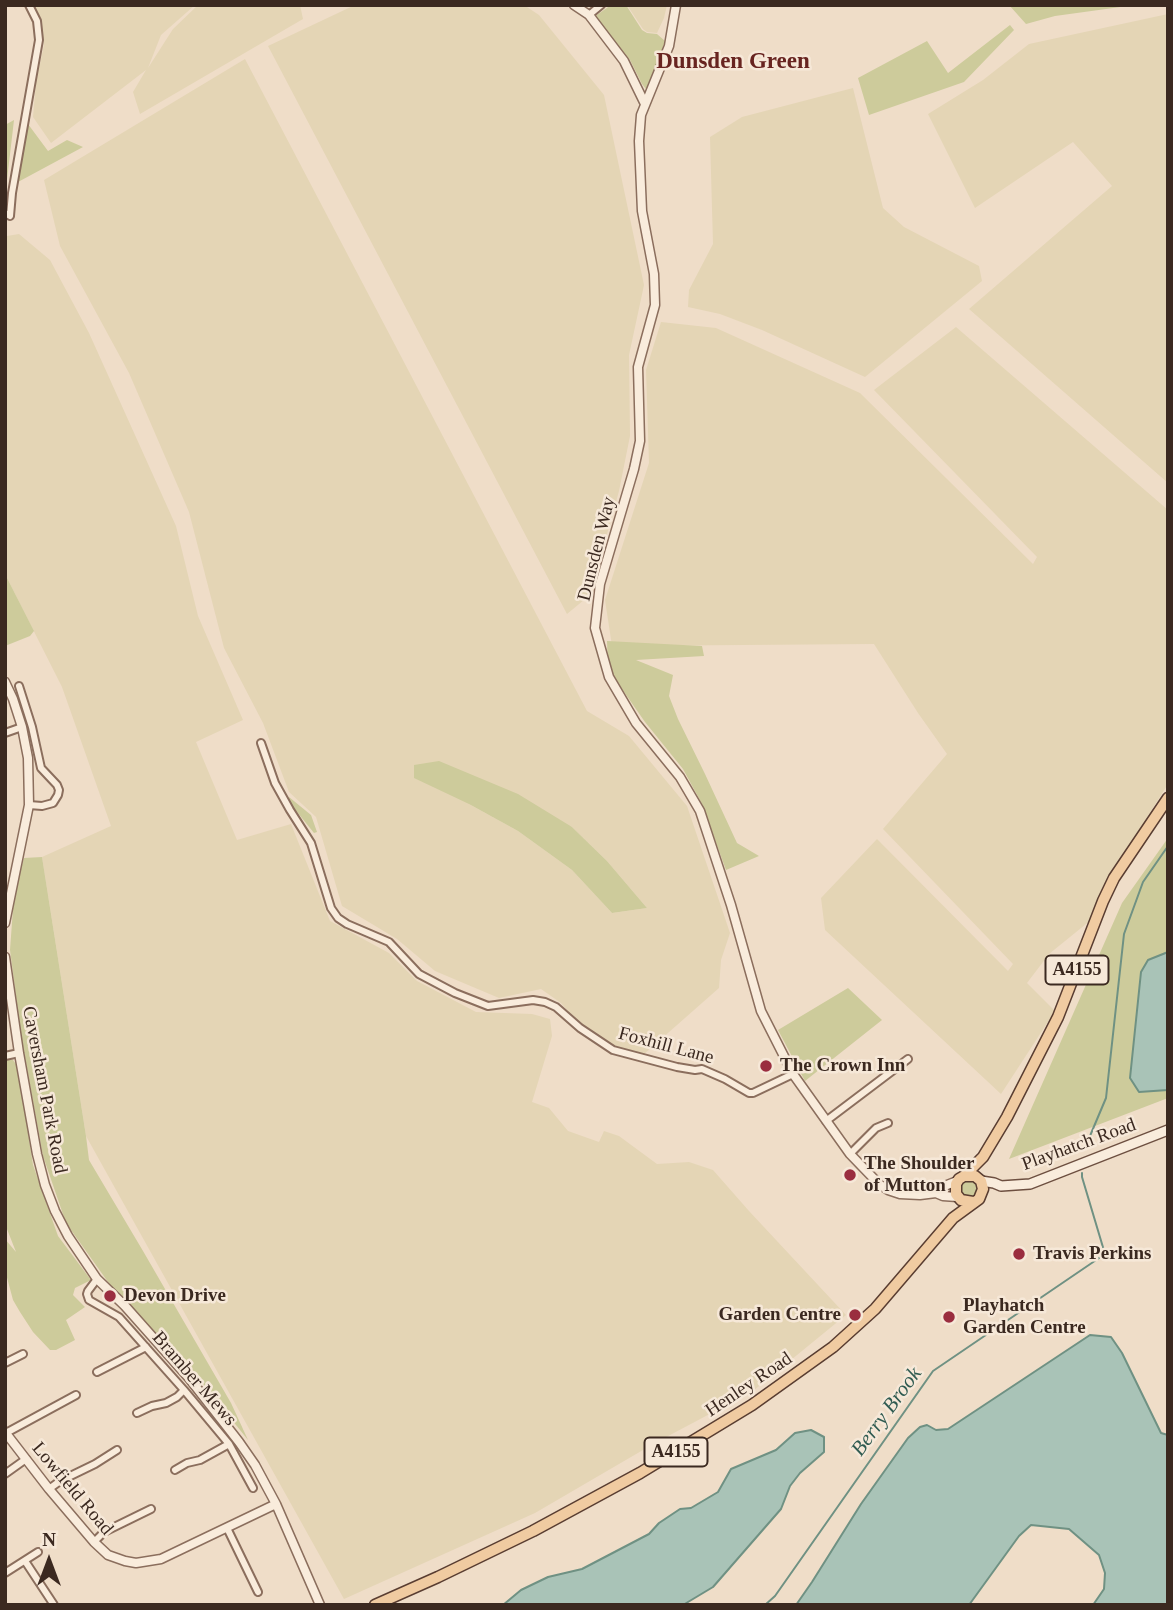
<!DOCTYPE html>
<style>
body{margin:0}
#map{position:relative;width:1173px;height:1610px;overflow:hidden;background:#efddc8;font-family:Georgia,serif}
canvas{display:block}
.frame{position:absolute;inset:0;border:7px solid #3b2920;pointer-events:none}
.north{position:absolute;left:14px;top:1526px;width:70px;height:70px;-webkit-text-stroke:5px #f6e8d8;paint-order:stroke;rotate:0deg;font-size:19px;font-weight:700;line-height:28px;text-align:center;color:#3b2920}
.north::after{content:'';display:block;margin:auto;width:24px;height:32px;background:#3b2920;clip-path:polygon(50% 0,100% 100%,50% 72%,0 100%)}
</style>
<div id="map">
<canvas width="1173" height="1610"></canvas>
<div class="frame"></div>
<div class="north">N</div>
</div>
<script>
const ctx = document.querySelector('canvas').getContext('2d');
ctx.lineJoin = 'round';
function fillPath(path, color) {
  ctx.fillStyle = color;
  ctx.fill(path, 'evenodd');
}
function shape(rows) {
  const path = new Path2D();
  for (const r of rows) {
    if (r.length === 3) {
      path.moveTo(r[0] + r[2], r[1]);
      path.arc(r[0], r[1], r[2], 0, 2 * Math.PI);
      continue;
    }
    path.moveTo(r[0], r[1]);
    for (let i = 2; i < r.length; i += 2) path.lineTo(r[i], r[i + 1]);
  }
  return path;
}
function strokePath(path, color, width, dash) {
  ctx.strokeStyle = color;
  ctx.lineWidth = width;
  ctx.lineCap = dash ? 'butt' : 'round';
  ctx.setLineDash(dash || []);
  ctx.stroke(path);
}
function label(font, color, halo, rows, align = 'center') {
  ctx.font = font + ' Georgia,serif';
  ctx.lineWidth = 5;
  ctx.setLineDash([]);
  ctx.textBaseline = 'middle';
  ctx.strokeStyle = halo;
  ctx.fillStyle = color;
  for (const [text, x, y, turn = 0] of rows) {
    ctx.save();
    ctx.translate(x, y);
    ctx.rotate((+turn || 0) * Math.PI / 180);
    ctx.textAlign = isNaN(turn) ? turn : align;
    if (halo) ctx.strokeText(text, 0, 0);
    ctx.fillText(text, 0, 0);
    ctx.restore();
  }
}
const farmland = shape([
 [33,5,195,5,161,35,148,68,173,29,198,5,300,5,303,19,140,114,133,92,146,70,51,143,33,117,36,82,44,45,41,23],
 [355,5,524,5,539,15,604,95,644,285,629,355,630,436,619,491,590,595,567,614,268,46],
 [627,5,667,5,664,18,657,33,647,32,643,29],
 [1168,14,1168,483,969,309,1112,186,1073,142,975,208,928,114,983,80,1029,44],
 [245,59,587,711,629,736,687,806,730,933,721,960,719,988,643,1055,614,1046,575,1019,561,1003,541,989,499,998,435,971,397,939,342,906,316,817,289,792,263,723,224,648,189,512,129,373,60,246,44,180],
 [469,804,572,827,607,861,647,908,612,913,572,870,518,831],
 [853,88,883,208,904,227,979,266,982,281,865,377,762,330,720,314,688,307,689,290,713,244,710,137,742,117],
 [19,234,50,260,89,333,176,526,198,616,243,720,196,742,237,840,291,824,330,921,389,953,417,981,476,1012,532,1014,550,1019,552,1036,532,1102,549,1108,568,1131,599,1142,604,1131,619,1136,657,1164,689,1162,713,1170,749,1211,846,1315,753,1391,655,1443,535,1513,344,1599,86,1136,42,857,111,826,62,687,5,574,5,238,7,236],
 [661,322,716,328,860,393,1033,564,1037,557,874,390,956,327,1168,510,1168,784,1109,878,1091,920,1049,954,1027,983,1055,1011,1001,1094,825,930,821,898,877,839,1008,971,1013,964,883,829,947,754,918,713,874,644,612,646,605,600,649,463,646,370]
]);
const green = shape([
 [611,5,626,5,642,30,647,33,657,34,665,41,649,89,646,89,642,84,630,60,594,17],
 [1009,5,1135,5,1055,16,1026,24],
 [1010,25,1014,30,964,82,869,115,858,78,927,41,948,73],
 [14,120,5,197,5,125],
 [25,120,48,151,67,140,83,147,18,182],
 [5,574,34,631,30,636,5,646],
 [607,641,702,646,704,656,636,660,673,675,669,696,678,719,705,774,737,843,759,856,726,870,702,804,683,769,645,722,608,669],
 [439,761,518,794,572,827,607,861,647,908,612,913,572,870,518,831,469,804,414,778,414,765],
 [289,797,311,815,317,832,314,833,289,802],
 [1168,838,1168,1098,1009,1159,1122,903],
 [42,857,86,1136,89,1160,143,1251,231,1403,248,1440,200,1380,113,1289,66,1223,43,1156,21,1035,10,950,14,895,24,858],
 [848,988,882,1020,805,1081,778,1030],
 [5,1059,13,1060,18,1067,33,1165,58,1236,91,1280,75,1288,73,1295,85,1307,66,1320,75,1340,56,1350,50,1350,33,1332,20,1312,13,1300,5,1270,5,1239,16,1252,5,1224],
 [969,1189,8]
]);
const water = shape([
 [1168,952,1168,1090,1139,1092,1130,1078,1141,972,1148,960,1168,952],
 [1090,1335,1111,1337,1122,1353,1161,1433,1168,1435,1168,1605,1093,1605,1104,1589,1105,1573,1099,1555,1069,1529,1031,1525,1019,1536,969,1605,796,1605,812,1582,861,1504,908,1438,920,1427,927,1425,936,1430,948,1429,1090,1335],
 [811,1430,824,1437,824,1452,800,1473,790,1486,781,1509,713,1587,683,1605,503,1605,521,1590,548,1577,582,1569,649,1534,659,1523,680,1509,691,1508,718,1492,731,1469,776,1450,795,1433,811,1430]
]);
const stream = shape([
 [1087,1143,1106,1098,1124,934,1143,882,1168,846],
 [765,1605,775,1596,933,1371,1105,1254,1082,1177,1082,1173]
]);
const minor = shape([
 [589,15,601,5],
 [5,213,10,216,12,193,39,40,37,21,29,5],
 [19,686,32,727,41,768,57,785,59,790,58,795,53,803,42,806,29,805],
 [5,733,22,727],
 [261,743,275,783,290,810,311,843,331,908,338,918,347,924,389,942,419,974,455,993,488,1006,533,1000,545,1002,556,1007,580,1028,613,1050,677,1067,695,1070,702,1069,725,1079,749,1093,753,1093,793,1074],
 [5,1056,19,1053],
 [826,1121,908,1059],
 [850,1154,876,1128,888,1123],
 [97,1279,88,1291,87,1294,89,1300,119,1317,184,1390,229,1444,253,1488],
 [5,1363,23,1354],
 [97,1372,146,1347],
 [137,1413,152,1406,166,1403,177,1397,184,1390],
 [6,1433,76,1395],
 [175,1470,187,1463,200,1460,229,1444],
 [5,1474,26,1459],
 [49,1489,60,1481,95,1464,117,1450],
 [227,1528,258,1592],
 [94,1542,104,1532,151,1509],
 [25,1561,54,1605],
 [5,1573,38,1552]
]);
const tertiary = shape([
 [574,5,589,15,624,61,645,104],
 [676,5,669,46,641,115,639,141,642,211,654,274,655,305,638,367,640,441,634,469,600,584,595,628,609,677,636,723,680,777,700,811,731,905,761,1011,793,1074,850,1154,879,1184,888,1190,900,1194,920,1195,936,1193,943,1196,957,1197],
 [5,682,13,699,22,727,28,758,29,805,5,923],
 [5,957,19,1053,37,1154,45,1185,55,1211,68,1236,97,1279,125,1306,189,1378,239,1442,255,1465,276,1504,320,1605],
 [936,1193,942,1187,957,1181],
 [5,1432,49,1489,94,1542,108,1555,125,1561,136,1563,161,1559,276,1504]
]);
const secondary = shape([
 [981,1181,994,1183,1001,1186,1030,1184,1168,1130]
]);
const primary = shape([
 [964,1176,983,1157,1007,1117,1058,1017,1103,901,1114,878,1168,798],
 [375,1605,438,1577,533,1531,640,1473,752,1405,833,1347,875,1309,953,1218,979,1199,983,1189,981,1181,975,1176,964,1176,959,1179,956,1184,956,1194,961,1200,973,1202]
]);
const markers = [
 [766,1066,7,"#9a2d3f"],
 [850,1175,7,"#9a2d3f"],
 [1019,1254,7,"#9a2d3f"],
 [110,1296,7,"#9a2d3f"],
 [855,1315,7,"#9a2d3f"],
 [949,1317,7,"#9a2d3f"]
];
const shields = [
 [1077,970,63],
 [676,1452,63]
];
const shieldNames = [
 ["A4155",1077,970],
 ["A4155",676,1452]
];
const streetNames = [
 ["Dunsden Way",597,549,-76],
 ["Foxhill Lane",666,1046,15],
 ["Caversham Park Road",44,1090,79],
 ["Playhatch Road",1079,1145,-20],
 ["Bramber Mews",194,1379,49],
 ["Henley Road",749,1385,-34],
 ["Lowfield Road",72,1489,50]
];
const poiNames = [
 ["The Crown Inn",780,1066],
 ["The Shoulder",864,1164],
 ["of Mutton",864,1186],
 ["Travis Perkins",1033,1254],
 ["Devon Drive",124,1296],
 ["Playhatch",963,1306],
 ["Garden Centre",963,1328],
 ["Garden Centre",841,1315,"right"]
];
const waterNames = [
 ["Berry Brook",887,1412,-54]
];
const quarterNames = [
 ["Dunsden Green",733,62]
];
fillPath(farmland, '#e4d5b5');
fillPath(green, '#cdcb9b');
fillPath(water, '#a9c3b7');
strokePath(water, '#6f9183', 2);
strokePath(stream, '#6f9183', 2);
strokePath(minor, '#8b6e5d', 10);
strokePath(tertiary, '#8b6e5d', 11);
strokePath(secondary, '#6d4f40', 12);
strokePath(primary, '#593d31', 13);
strokePath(minor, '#f9ecdc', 6);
strokePath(tertiary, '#f9ecdc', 8);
strokePath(secondary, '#f9ecdc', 9);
strokePath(primary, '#f0cba1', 10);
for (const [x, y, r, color] of markers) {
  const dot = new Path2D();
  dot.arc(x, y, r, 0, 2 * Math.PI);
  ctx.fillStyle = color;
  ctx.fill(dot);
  strokePath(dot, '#f6e8d8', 2.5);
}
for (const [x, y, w] of shields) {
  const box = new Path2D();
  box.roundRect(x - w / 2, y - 14.5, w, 29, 5);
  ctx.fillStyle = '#f6e8d8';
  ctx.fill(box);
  strokePath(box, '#3b2920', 2);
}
label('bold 18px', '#3b2920', null, shieldNames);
label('19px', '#3b2920', '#f6e8d8', streetNames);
label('bold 19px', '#3b2920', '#f6e8d8', poiNames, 'left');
label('italic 21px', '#305b51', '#f6e8d8', waterNames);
label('bold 23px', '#682420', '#f6e8d8', quarterNames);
</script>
